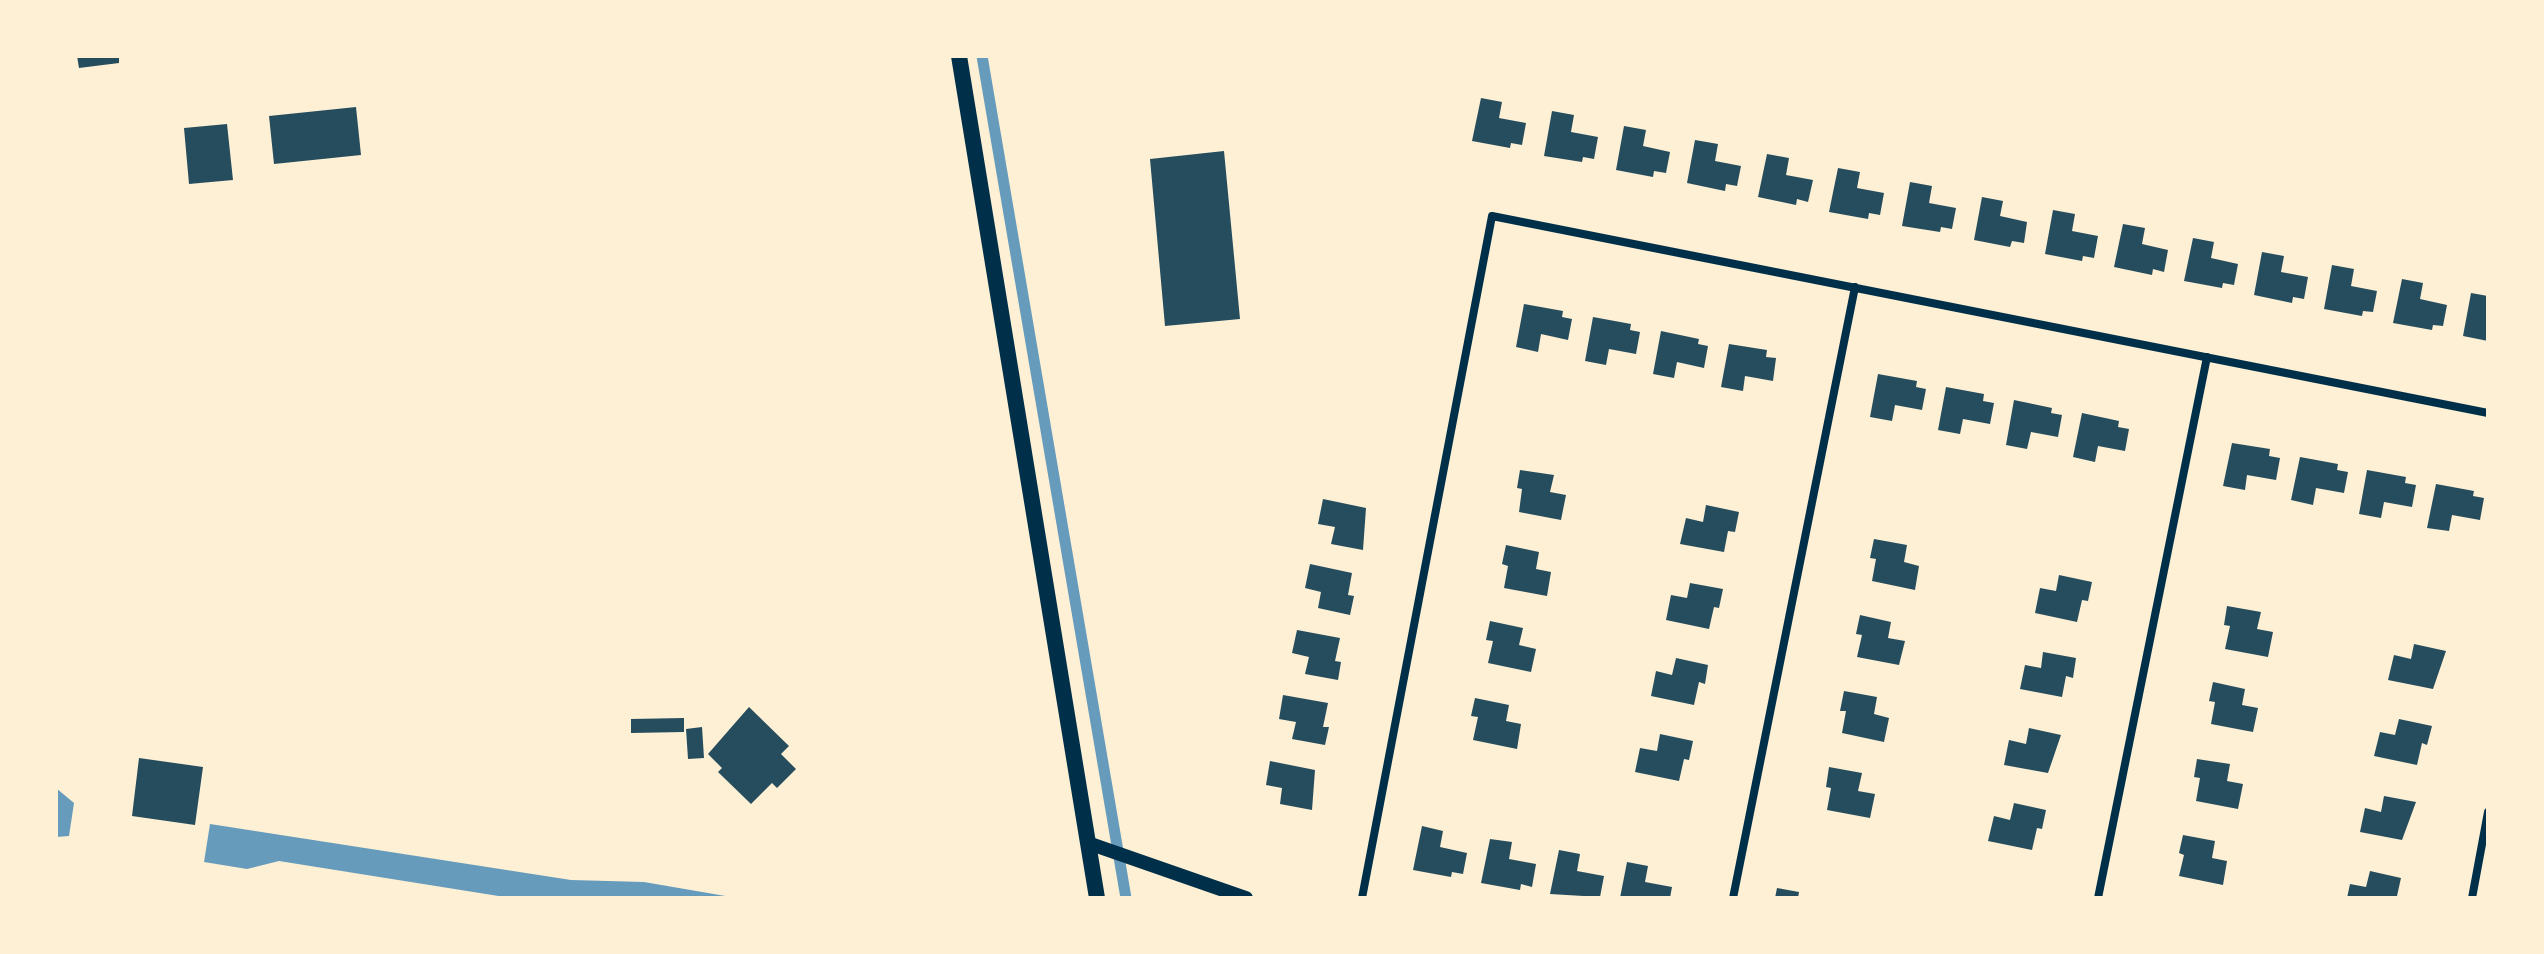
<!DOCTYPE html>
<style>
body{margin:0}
#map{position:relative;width:2544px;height:954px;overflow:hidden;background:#fdf0d5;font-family:"Golos Text",sans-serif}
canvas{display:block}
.frame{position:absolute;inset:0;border:58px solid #fdf0d5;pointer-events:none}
</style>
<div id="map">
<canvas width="2544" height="954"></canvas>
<div class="frame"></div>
</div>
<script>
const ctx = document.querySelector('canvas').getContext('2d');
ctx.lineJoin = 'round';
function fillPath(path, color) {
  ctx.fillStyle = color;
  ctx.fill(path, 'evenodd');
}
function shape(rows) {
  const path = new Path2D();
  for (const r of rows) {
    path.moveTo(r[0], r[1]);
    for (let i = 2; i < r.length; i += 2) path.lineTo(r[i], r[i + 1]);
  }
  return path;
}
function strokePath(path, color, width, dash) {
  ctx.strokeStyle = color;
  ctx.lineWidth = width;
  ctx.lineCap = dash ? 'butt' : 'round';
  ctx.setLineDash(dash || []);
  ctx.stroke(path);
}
const water = shape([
 [56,788,74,803,69,836,56,837],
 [210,824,571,880,644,882,737,898,511,898,279,861,247,869,204,862]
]);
const stream = shape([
 [982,56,1126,898]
]);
const building = shape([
 [77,56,119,56,119,63,79,68],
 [1481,98,1502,102,1499,118,1526,123,1522,145,1511,143,1510,148,1472,141],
 [356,107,361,155,274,164,269,116],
 [1552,111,1574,115,1571,132,1598,137,1594,159,1583,157,1582,162,1544,156],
 [227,124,233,180,189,184,184,128],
 [1624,126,1646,130,1643,146,1670,152,1666,173,1654,171,1653,177,1616,170],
 [1695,140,1718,144,1715,161,1741,166,1737,186,1726,184,1725,191,1687,183],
 [1224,151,1240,319,1165,326,1150,159],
 [1767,154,1789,158,1786,175,1813,180,1808,202,1797,199,1796,205,1758,197],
 [1838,168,1860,172,1857,188,1884,193,1880,215,1869,213,1868,219,1829,212],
 [1910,182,1932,186,1929,203,1956,208,1952,229,1941,227,1940,232,1902,226],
 [1982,197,2003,201,2000,216,2027,222,2024,243,2012,241,2010,247,1974,240],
 [2053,210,2075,214,2072,231,2098,236,2094,258,2083,256,2082,261,2045,254],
 [2123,224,2145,228,2142,244,2168,250,2164,272,2153,269,2152,275,2114,267],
 [2193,238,2214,242,2211,258,2238,264,2234,285,2223,283,2222,288,2184,281],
 [2262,252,2284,256,2281,272,2308,277,2304,299,2293,297,2292,303,2254,295],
 [2332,265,2354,269,2351,286,2377,291,2373,312,2363,311,2362,316,2324,309],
 [2402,279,2423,283,2420,299,2447,305,2443,326,2433,325,2432,330,2393,323],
 [2471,293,2488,296,2488,341,2463,336],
 [1524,304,1563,311,1562,317,1572,319,1568,340,1541,334,1538,352,1516,347],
 [1593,317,1631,324,1630,330,1640,332,1636,354,1609,349,1606,365,1585,361],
 [1661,331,1699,339,1698,344,1708,346,1704,368,1677,362,1674,378,1653,374],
 [1729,344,1767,350,1766,357,1776,358,1773,381,1745,376,1743,391,1721,387],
 [1878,374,1917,381,1916,387,1926,389,1922,410,1895,405,1892,421,1870,417],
 [1946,387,1984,394,1983,401,1994,403,1990,424,1963,419,1960,434,1938,430],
 [2014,400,2052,408,2051,413,2062,415,2058,437,2031,432,2027,449,2006,445],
 [2082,413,2119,421,2118,427,2129,429,2125,451,2098,446,2095,462,2073,457],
 [2232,443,2270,449,2269,456,2280,458,2276,480,2247,475,2245,490,2223,486],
 [2300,457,2338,464,2337,470,2348,472,2344,493,2316,488,2313,505,2291,500],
 [1520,470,1554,475,1550,492,1566,495,1561,520,1519,512,1522,489,1517,488],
 [2367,470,2406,477,2405,483,2416,485,2412,507,2384,502,2381,518,2359,514],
 [2436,484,2474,491,2473,496,2484,498,2480,520,2452,515,2449,531,2427,528],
 [1323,499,1366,508,1363,550,1331,544,1335,527,1318,524],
 [1706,505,1739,512,1735,532,1728,531,1724,552,1680,544,1686,518,1703,522],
 [1874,539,1907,545,1904,562,1919,566,1915,590,1872,581,1876,559,1870,558],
 [1506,545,1539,552,1536,569,1551,572,1547,596,1504,588,1508,566,1502,564],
 [1310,564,1352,573,1348,595,1354,596,1350,615,1318,608,1321,592,1305,588],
 [2059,575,2092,582,2088,601,2082,600,2077,622,2035,613,2040,588,2056,591],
 [1690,583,1723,589,1719,608,1714,607,1709,629,1666,620,1671,595,1687,598],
 [2227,606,2261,612,2257,629,2273,632,2268,657,2225,649,2230,626,2224,625],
 [1860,615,1891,622,1888,638,1905,641,1899,665,1857,657,1862,635,1856,634],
 [1490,621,1523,628,1519,645,1536,649,1531,672,1488,663,1493,641,1486,640],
 [1297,630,1340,638,1335,661,1341,662,1338,680,1305,674,1309,657,1292,653],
 [2414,644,2446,651,2433,689,2388,680,2394,655,2411,659],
 [2043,652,2076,658,2073,678,2066,676,2062,697,2020,689,2025,665,2041,668],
 [1676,658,1708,665,1705,684,1699,682,1694,705,1651,696,1656,671,1672,675],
 [2213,682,2245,689,2242,705,2258,708,2253,732,2211,724,2215,702,2209,701],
 [1844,691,1877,697,1874,714,1889,718,1884,742,1842,733,1846,711,1840,711],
 [1283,695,1328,703,1323,727,1329,727,1325,745,1292,739,1296,722,1279,719],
 [1475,698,1509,705,1506,721,1521,724,1517,749,1473,740,1478,717,1471,716],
 [749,707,789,746,781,754,796,769,777,788,772,783,751,804,718,772,722,768,708,754],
 [684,718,684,732,631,733,631,719],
 [2399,719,2432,726,2427,745,2422,743,2417,765,2374,756,2380,732,2395,735],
 [702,727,704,758,688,759,686,729],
 [2029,728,2061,735,2048,773,2004,765,2009,740,2026,744],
 [1660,734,1693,741,1689,760,1684,759,1679,781,1635,772,1640,748,1657,751],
 [139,758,203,767,195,825,132,816],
 [2197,759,2230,764,2227,781,2243,784,2238,809,2196,801,2200,778,2194,777],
 [1270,761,1315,770,1312,810,1280,804,1282,788,1266,785],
 [1829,767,1862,773,1858,791,1875,794,1870,818,1827,810,1831,788,1826,787],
 [2384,796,2416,802,2402,840,2360,832,2365,808,2381,812],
 [2014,803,2046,810,2042,829,2037,828,2032,850,1988,841,1994,816,2010,820],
 [1422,826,1443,831,1440,847,1467,853,1463,874,1452,872,1451,877,1413,870],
 [2183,835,2215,841,2212,858,2227,861,2223,885,2179,876,2184,855,2179,853],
 [1490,839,1512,842,1509,859,1536,864,1532,887,1521,884,1520,890,1481,883],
 [1559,850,1580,854,1577,871,1604,876,1600,897,1550,894],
 [1627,862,1648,866,1645,882,1672,887,1670,898,1620,898],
 [2370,871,2401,878,2397,896,2347,898,2350,884,2366,887],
 [1777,888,1799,892,1798,898,1775,898]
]);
const minor = shape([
 [1362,898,1492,216,2488,413],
 [1733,898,1855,287],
 [2098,898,2207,357],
 [2472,898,2488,812]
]);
const tertiary = shape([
 [1088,843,1246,898]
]);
const secondary = shape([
 [959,56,1097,898]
]);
fillPath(water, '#669bbc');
strokePath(stream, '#669bbc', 11);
fillPath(building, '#264d5e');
strokePath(minor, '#003049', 8);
strokePath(tertiary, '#003049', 14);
strokePath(secondary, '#003049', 16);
</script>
